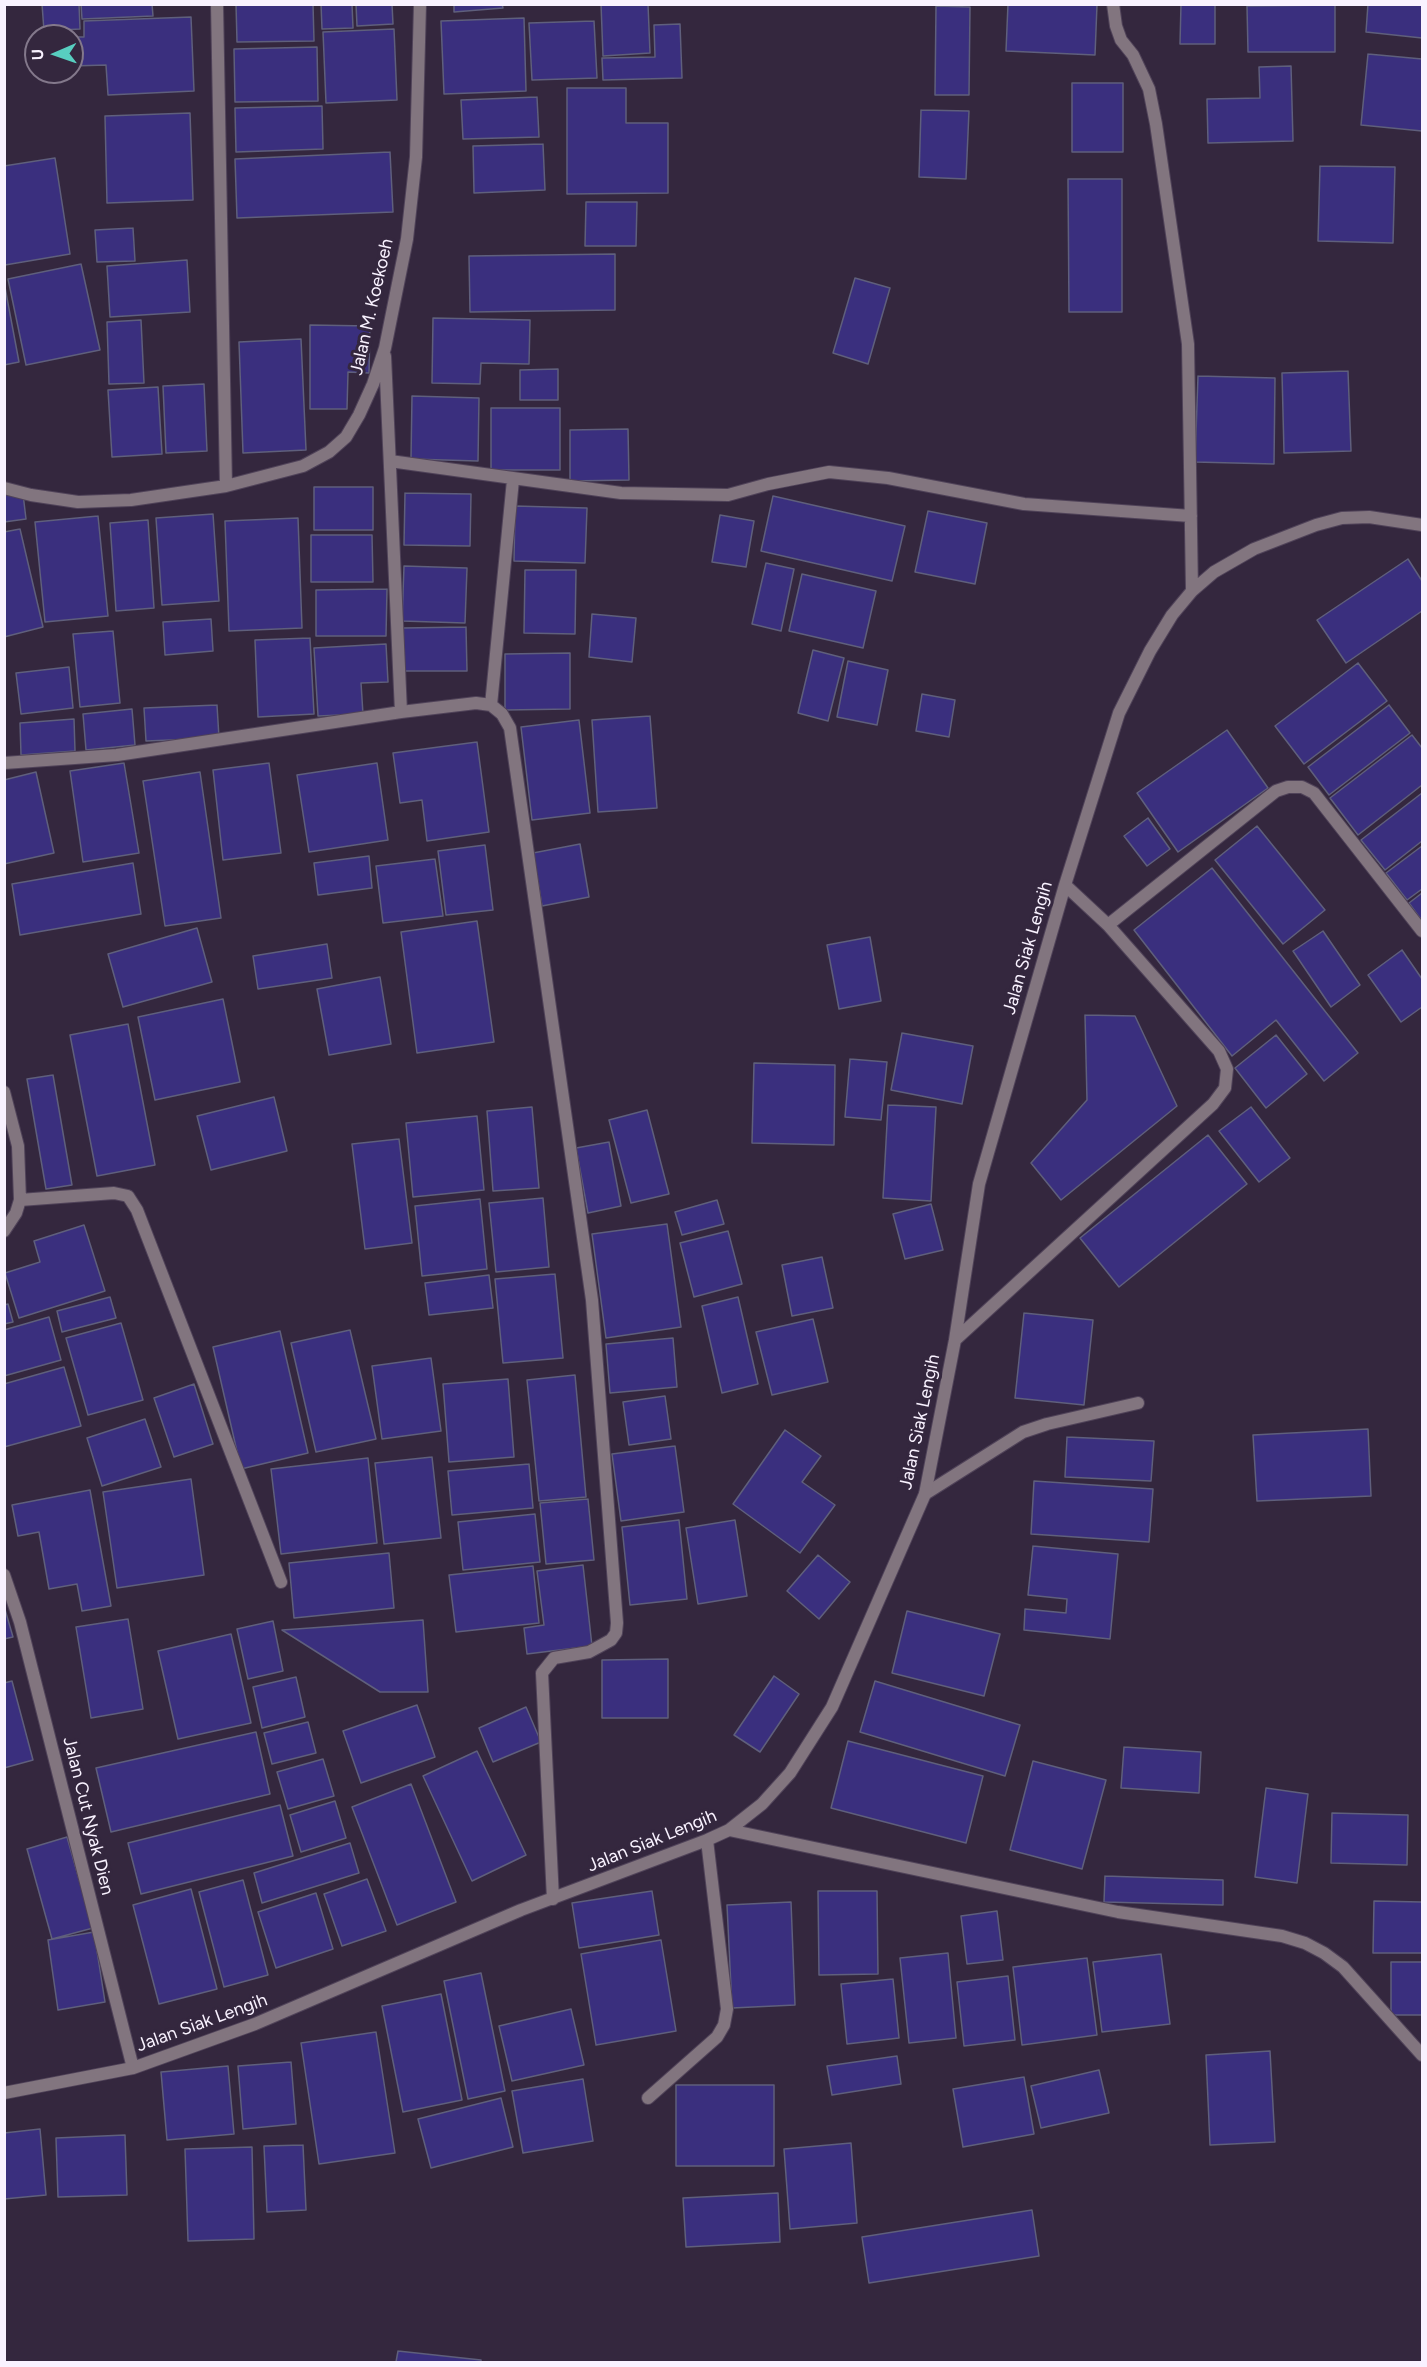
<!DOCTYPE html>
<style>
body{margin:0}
#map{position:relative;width:1427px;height:2367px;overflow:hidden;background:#34273e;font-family:Figtree,sans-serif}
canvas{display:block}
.frame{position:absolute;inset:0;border:6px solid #f9f2ff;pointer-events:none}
.north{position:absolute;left:24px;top:24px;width:60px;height:60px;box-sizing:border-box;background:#34273e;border:2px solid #83788b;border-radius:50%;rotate:268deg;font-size:16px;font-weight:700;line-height:24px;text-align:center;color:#f9f2ff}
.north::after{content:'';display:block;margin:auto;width:21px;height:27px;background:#58cec0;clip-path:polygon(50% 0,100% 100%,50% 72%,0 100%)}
</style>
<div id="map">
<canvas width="1427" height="2367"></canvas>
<div class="frame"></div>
<div class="north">U</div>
</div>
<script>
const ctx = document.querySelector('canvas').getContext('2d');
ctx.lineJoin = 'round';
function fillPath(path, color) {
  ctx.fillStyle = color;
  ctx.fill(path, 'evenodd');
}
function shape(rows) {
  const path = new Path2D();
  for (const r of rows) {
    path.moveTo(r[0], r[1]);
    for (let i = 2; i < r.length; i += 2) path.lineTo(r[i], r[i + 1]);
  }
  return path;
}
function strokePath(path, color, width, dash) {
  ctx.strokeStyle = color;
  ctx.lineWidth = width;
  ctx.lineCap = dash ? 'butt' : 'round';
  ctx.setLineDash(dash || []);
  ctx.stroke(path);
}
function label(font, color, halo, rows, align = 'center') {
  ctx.font = font + ' Figtree,sans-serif';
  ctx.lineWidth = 6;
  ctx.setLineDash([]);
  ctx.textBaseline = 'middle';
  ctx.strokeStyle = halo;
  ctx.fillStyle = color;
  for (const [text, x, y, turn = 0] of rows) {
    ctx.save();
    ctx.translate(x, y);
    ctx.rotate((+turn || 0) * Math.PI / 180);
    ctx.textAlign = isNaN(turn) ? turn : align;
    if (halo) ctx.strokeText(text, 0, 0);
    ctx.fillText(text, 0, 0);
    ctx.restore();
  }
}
const building = shape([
 [42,4,79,4,80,29,44,31,42,4],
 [81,4,152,4,153,16,82,19,81,4],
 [236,4,313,4,314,41,237,42,236,4],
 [321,4,352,4,353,28,322,29,321,4],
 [356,4,392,4,393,24,357,26,356,4],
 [454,4,502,4,503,8,454,12,454,4],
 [601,4,648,4,650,53,603,56,601,4],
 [1008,4,1097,5,1095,55,1006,51,1008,4],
 [1181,4,1215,4,1215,44,1180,44,1181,4],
 [1368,4,1422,4,1422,38,1366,32,1368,4],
 [1335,5,1335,52,1248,52,1247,6,1335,5],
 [936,6,970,7,969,95,935,95,936,6],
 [191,17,194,91,108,95,106,65,72,66,72,37,84,37,84,21,191,17],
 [524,18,526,91,444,94,441,21,524,18],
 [594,21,597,78,532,80,529,23,594,21],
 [680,24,682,78,603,80,602,58,655,57,654,25,680,24],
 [394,29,397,100,326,103,323,32,394,29],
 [317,47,318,101,235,102,234,49,317,47],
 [1368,54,1422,59,1422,131,1361,125,1368,54],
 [1291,66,1293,141,1208,143,1207,99,1260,98,1259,67,1291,66],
 [1072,83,1123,83,1123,152,1072,152,1072,83],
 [567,88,626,88,626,123,668,123,668,193,567,194,567,88],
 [537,97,539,137,463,139,461,100,537,97],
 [322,106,323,149,236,152,235,108,322,106],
 [921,110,969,111,966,179,919,177,921,110],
 [190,113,193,200,107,203,105,116,190,113],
 [543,144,545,190,474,193,473,146,543,144],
 [390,152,393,212,237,218,235,159,390,152],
 [55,158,70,254,5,265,4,166,55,158],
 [1320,166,1395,167,1393,243,1318,241,1320,166],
 [1068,179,1122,179,1122,312,1069,312,1068,179],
 [586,202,637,202,636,246,585,246,586,202],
 [133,228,135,261,97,262,95,230,133,228],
 [615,254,615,310,470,312,469,256,615,254],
 [187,260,190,312,110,317,107,266,187,260],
 [81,264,100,350,26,365,8,279,81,264],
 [855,278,890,288,868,364,833,353,855,278],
 [4,282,19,362,4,365,4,282],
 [433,318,530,320,529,364,481,363,480,384,432,383,433,318],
 [141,320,144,383,109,384,107,322,141,320],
 [310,325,370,326,369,373,348,372,347,409,310,409,310,325],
 [301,339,306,450,243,453,239,342,301,339],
 [558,369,558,400,520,400,520,370,558,369],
 [1348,371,1351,451,1284,453,1282,373,1348,371],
 [1198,376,1275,378,1274,464,1195,462,1198,376],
 [204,384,207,451,166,453,163,386,204,384],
 [158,387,162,454,112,457,108,390,158,387],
 [412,396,479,398,478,461,411,459,412,396],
 [491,408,560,408,560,470,491,470,491,408],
 [628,429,629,480,570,481,570,430,628,429],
 [314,487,373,487,373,530,314,530,314,487],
 [4,490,23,494,26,519,4,522,4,490],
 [405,493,471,494,470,546,404,545,405,493],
 [773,496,905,526,892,581,761,551,773,496],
 [515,506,587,508,585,563,514,561,515,506],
 [928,511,987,523,975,584,915,572,928,511],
 [213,514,219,601,162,605,156,518,213,514],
 [720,515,754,521,746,567,712,562,720,515],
 [98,516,108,616,45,622,35,522,98,516],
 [298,518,302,628,229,631,225,521,298,518],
 [148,520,154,608,116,611,110,523,148,520],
 [20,529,43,627,4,637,4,532,20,529],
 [311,535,372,535,373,582,311,582,311,535],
 [1408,559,1422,581,1422,611,1346,663,1317,620,1408,559],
 [766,563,794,569,781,631,752,624,766,563],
 [404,566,467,568,465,623,402,621,404,566],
 [525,570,576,570,575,634,524,633,525,570],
 [802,574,876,591,863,648,789,631,802,574],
 [387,589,386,636,316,636,316,590,387,589],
 [592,614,636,618,632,662,589,657,592,614],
 [211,619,213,651,165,655,163,622,211,619],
 [466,627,467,671,404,671,403,628,466,627],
 [113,631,120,703,80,707,73,634,113,631],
 [310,638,314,714,258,717,255,640,310,638],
 [386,644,388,682,361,683,363,714,318,716,314,648,386,644],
 [813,650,844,658,828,721,798,713,813,650],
 [570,653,570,709,505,710,505,654,570,653],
 [848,661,888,670,877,725,837,717,848,661],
 [1358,663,1387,701,1304,764,1275,726,1358,663],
 [69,667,73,708,21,714,16,673,69,667],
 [922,694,955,700,949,737,916,731,922,694],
 [217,705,219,738,146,741,144,708,217,705],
 [1389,705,1410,733,1329,795,1308,767,1389,705],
 [132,709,135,745,86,750,83,714,132,709],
 [650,716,657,808,598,812,592,720,650,716],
 [74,719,75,751,21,755,20,723,74,719],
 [579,720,590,813,532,820,521,727,579,720],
 [1227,730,1268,788,1178,852,1137,793,1227,730],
 [1412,735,1422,748,1422,785,1358,835,1330,798,1412,735],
 [477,742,489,832,427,841,422,800,400,803,393,753,477,742],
 [124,763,139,853,83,862,70,771,124,763],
 [269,763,281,853,223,860,213,770,269,763],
 [377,763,388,840,309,852,297,775,377,763],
 [36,772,54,853,4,864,4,780,36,772],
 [200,772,221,918,165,926,143,781,200,772],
 [1422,793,1422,841,1385,870,1361,840,1422,793],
 [1148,818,1170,849,1147,866,1124,836,1148,818],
 [1257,826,1325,910,1283,944,1215,860,1257,826],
 [580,844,589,897,542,906,533,853,580,844],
 [485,845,493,910,446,915,438,851,485,845],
 [1422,846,1422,889,1407,900,1386,873,1422,846],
 [369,856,372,888,318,895,314,863,369,856],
 [435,859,443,916,383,923,376,866,435,859],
 [133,863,141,914,20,935,12,884,133,863],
 [1212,868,1358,1053,1324,1081,1276,1020,1232,1056,1134,930,1212,868],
 [1422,893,1422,921,1409,903,1422,893],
 [477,921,494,1042,417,1053,401,932,477,921],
 [197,928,212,982,123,1007,108,954,197,928],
 [1323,931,1360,985,1331,1007,1293,951,1323,931],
 [870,937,881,1001,839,1009,827,945,870,937],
 [327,944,332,978,258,989,253,956,327,944],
 [1402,950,1422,979,1422,1007,1401,1022,1368,975,1402,950],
 [380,977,391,1044,329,1055,317,989,380,977],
 [223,999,240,1082,155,1100,138,1017,223,999],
 [1085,1015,1135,1016,1177,1106,1061,1200,1031,1163,1087,1100,1085,1015],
 [128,1024,155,1165,97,1176,70,1035,128,1024],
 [902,1033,973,1046,962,1104,891,1090,902,1033],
 [1276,1035,1307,1074,1266,1108,1235,1068,1276,1035],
 [850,1059,887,1062,881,1120,845,1117,850,1059],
 [754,1063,835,1065,834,1145,752,1143,754,1063],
 [53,1075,72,1185,46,1189,27,1079,53,1075],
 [274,1097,287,1151,211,1170,197,1116,274,1097],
 [888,1105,936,1107,931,1201,883,1198,888,1105],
 [532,1107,539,1188,493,1191,487,1111,532,1107],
 [1251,1107,1290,1158,1259,1182,1219,1131,1251,1107],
 [647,1110,669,1194,631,1203,609,1120,647,1110],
 [477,1116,484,1190,413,1197,406,1123,477,1116],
 [1208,1135,1247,1184,1119,1287,1080,1238,1208,1135],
 [399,1139,412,1243,365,1249,352,1144,399,1139],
 [609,1142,621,1206,588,1213,576,1148,609,1142],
 [543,1198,549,1267,496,1272,489,1203,543,1198],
 [480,1199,487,1269,422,1276,415,1206,480,1199],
 [717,1200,724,1224,682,1235,675,1212,717,1200],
 [931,1204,943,1250,905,1259,893,1214,931,1204],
 [667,1224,681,1327,606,1338,592,1234,667,1224],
 [84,1225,105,1291,19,1318,5,1273,40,1262,34,1241,84,1225],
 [728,1231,742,1284,694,1297,680,1243,728,1231],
 [822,1257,833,1308,792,1316,782,1265,822,1257],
 [555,1274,563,1358,503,1363,495,1279,555,1274],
 [489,1275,493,1308,429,1315,425,1283,489,1275],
 [110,1297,116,1318,62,1332,57,1311,110,1297],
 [738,1297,758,1384,722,1393,702,1306,738,1297],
 [8,1304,13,1322,4,1324,4,1305,8,1304],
 [1024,1313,1093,1320,1084,1405,1015,1398,1024,1313],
 [49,1317,61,1360,4,1376,4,1330,49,1317],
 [813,1319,828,1382,772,1395,756,1332,813,1319],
 [121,1323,143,1400,88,1415,66,1338,121,1323],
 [350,1330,376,1439,316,1452,291,1343,350,1330],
 [280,1331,308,1453,241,1469,213,1347,280,1331],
 [673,1338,677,1387,610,1393,606,1344,673,1338],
 [431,1358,441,1431,382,1439,372,1366,431,1358],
 [64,1367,81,1426,4,1447,4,1384,64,1367],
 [575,1375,586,1497,539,1501,527,1380,575,1375],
 [508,1379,514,1457,449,1462,443,1384,508,1379],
 [194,1384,213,1444,174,1457,154,1398,194,1384],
 [665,1396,671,1439,629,1445,623,1402,665,1396],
 [145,1419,161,1467,102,1486,87,1438,145,1419],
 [1368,1429,1371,1496,1257,1501,1253,1435,1368,1429],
 [785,1430,821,1456,802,1482,835,1505,800,1553,733,1504,785,1430],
 [1067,1437,1154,1441,1151,1481,1065,1477,1067,1437],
 [675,1446,684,1512,621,1521,612,1454,675,1446],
 [432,1457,441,1538,384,1544,375,1463,432,1457],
 [368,1458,377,1543,281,1554,271,1469,368,1458],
 [529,1464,533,1508,452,1515,448,1471,529,1464],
 [191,1479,204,1575,117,1588,103,1492,191,1479],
 [1034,1481,1153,1489,1149,1542,1031,1534,1034,1481],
 [90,1490,111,1606,82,1611,77,1584,49,1589,39,1532,18,1536,12,1505,90,1490],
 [588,1499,594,1560,546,1564,540,1503,588,1499],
 [535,1514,540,1562,463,1570,458,1522,535,1514],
 [679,1520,687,1599,630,1605,622,1527,679,1520],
 [735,1520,747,1596,698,1604,686,1528,735,1520],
 [1033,1546,1118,1554,1110,1639,1024,1630,1025,1609,1066,1613,1067,1599,1028,1595,1033,1546],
 [389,1553,394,1608,294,1618,289,1563,389,1553],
 [818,1555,850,1582,819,1619,787,1591,818,1555],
 [583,1565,592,1646,527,1654,524,1628,544,1625,537,1571,583,1565],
 [533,1566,539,1623,456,1632,449,1575,533,1566],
 [4,1606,13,1637,4,1639,4,1606],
 [907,1611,1000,1634,984,1696,892,1673,907,1611],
 [128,1619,143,1709,91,1718,76,1627,128,1619],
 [423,1620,428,1692,380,1692,282,1630,423,1620],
 [273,1621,283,1671,248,1679,237,1629,273,1621],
 [231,1634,251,1723,178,1739,158,1651,231,1634],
 [668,1659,668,1718,602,1718,602,1660,668,1659],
 [774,1676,799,1694,760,1752,734,1735,774,1676],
 [296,1677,305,1717,262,1728,253,1687,296,1677],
 [12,1681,33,1760,4,1768,4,1683,12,1681],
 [875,1681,1020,1725,1005,1776,860,1732,875,1681],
 [417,1705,435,1757,361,1783,343,1731,417,1705],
 [526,1707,541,1742,493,1762,479,1728,526,1707],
 [308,1722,316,1753,272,1764,264,1733,308,1722],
 [256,1732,270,1794,111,1832,96,1768,256,1732],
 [848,1741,983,1776,966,1843,831,1808,848,1741],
 [1124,1747,1201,1752,1199,1793,1121,1788,1124,1747],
 [477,1751,526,1855,472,1881,423,1776,477,1751],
 [323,1759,334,1796,288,1809,277,1772,323,1759],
 [1033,1761,1106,1780,1082,1869,1010,1850,1033,1761],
 [411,1784,456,1902,397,1925,352,1807,411,1784],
 [1266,1788,1308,1794,1297,1883,1255,1877,1266,1788],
 [335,1801,346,1838,301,1852,290,1815,335,1801],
 [280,1805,293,1856,141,1894,128,1843,280,1805],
 [1332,1813,1408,1815,1407,1865,1331,1863,1332,1813],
 [67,1837,93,1928,52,1939,27,1849,67,1837],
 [350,1843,359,1873,262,1903,254,1873,350,1843],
 [1105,1876,1223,1880,1223,1905,1104,1902,1105,1876],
 [367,1879,386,1931,342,1946,324,1894,367,1879],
 [243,1880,268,1975,224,1987,199,1892,243,1880],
 [191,1889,217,1989,159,2004,133,1905,191,1889],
 [652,1891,659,1935,579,1948,572,1903,652,1891],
 [818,1891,877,1891,878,1974,819,1975,818,1891],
 [316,1893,333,1949,276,1968,258,1912,316,1893],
 [1374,1901,1422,1902,1422,1953,1373,1953,1374,1901],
 [791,1902,795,2005,732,2008,727,1905,791,1902],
 [997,1911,1003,1960,967,1964,961,1916,997,1911],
 [94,1932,105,2002,58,2010,48,1940,94,1932],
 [661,1940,676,2031,596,2045,581,1954,661,1940],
 [948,1953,956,2038,909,2043,900,1958,948,1953],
 [1161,1954,1170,2024,1102,2032,1093,1962,1161,1954],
 [1087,1958,1097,2035,1022,2045,1013,1967,1087,1958],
 [1391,1962,1422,1962,1422,2015,1391,2015,1391,1962],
 [481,1973,505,2091,468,2099,444,1981,481,1973],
 [1008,1976,1015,2040,964,2046,957,1982,1008,1976],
 [893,1979,899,2038,847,2044,841,1984,893,1979],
 [441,1994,462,2100,403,2112,382,2006,441,1994],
 [571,2009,584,2065,512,2081,499,2026,571,2009],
 [376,2032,395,2153,319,2164,301,2043,376,2032],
 [1270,2051,1275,2142,1210,2145,1206,2055,1270,2051],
 [897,2056,901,2084,832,2095,827,2066,897,2056],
 [291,2062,296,2124,243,2129,238,2066,291,2062],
 [228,2066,234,2134,167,2140,161,2072,228,2066],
 [1099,2070,1109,2113,1041,2128,1031,2086,1099,2070],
 [1024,2077,1034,2134,963,2147,953,2089,1024,2077],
 [583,2079,593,2141,523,2153,512,2091,583,2079],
 [676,2085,774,2085,774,2166,676,2166,676,2085],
 [501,2098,513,2147,431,2168,418,2119,501,2098],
 [40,2129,46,2195,4,2199,4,2133,40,2129],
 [125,2135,127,2195,58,2197,56,2138,125,2135],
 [851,2143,857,2223,790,2229,784,2149,851,2143],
 [303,2145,306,2210,267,2212,264,2146,303,2145],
 [252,2147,254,2239,188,2241,185,2149,252,2147],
 [778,2193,780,2242,686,2247,683,2198,778,2193],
 [1032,2210,1039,2256,869,2283,862,2237,1032,2210],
 [398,2351,481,2360,481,2362,396,2362,398,2351]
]);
const service = shape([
 [925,1494,1023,1432,1047,1424,1138,1403]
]);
const minor = shape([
 [217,4,226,486],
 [1113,4,1116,26,1121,40,1133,55,1149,89,1156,124,1188,344,1192,591],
 [385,356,401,712],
 [390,461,621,493,728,495,768,484,829,472,888,478,1024,504,1191,516],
 [4,488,31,495,78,502,131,500,226,486,303,466,329,452,346,437,359,415,373,384,385,348,407,239,416,157,420,4],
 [491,705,513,480],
 [4,763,117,755,401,712,476,703,491,705,502,714,510,728,592,1300,617,1623,616,1633,611,1640,589,1652,554,1658,542,1673,553,1899],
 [1108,925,1276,791,1288,787,1302,787,1314,793,1422,931],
 [4,1092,18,1146,20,1200,16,1213,4,1231],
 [20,1200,114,1193,128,1196,137,1210,281,1582],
 [955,1340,1213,1104,1225,1088,1227,1069,1219,1051,1108,925,1065,885],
 [4,1575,20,1622,133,2068],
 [729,1830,1118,1912,1282,1936,1305,1943,1324,1953,1343,1967,1422,2055],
 [4,2093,133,2068,255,2024,521,1910,707,1840,729,1830,762,1804,790,1773,832,1707,925,1494,955,1340,979,1184,1065,885,1119,713,1150,651,1172,615,1192,591,1214,572,1254,549,1316,525,1342,518,1369,517,1422,525],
 [648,2098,717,2037,724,2025,727,2009,707,1840]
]);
const streetNames = [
 ["Jalan M. Koekoeh",372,307,-77],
 ["Jalan Siak Lengih",1028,948,-74],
 ["Jalan Siak Lengih",920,1422,-78],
 ["Jalan Cut Nyak Dien",88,1816,76],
 ["Jalan Siak Lengih",652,1841,-22],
 ["Jalan Siak Lengih",202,2023,-20]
];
fillPath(building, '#3a2f7e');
strokePath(building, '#5f5f7c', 1.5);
strokePath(service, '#504359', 14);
strokePath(minor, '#504359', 14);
strokePath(service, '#82757f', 12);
strokePath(minor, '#82757f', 12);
label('18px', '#f9f2ff', '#34273e', streetNames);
</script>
